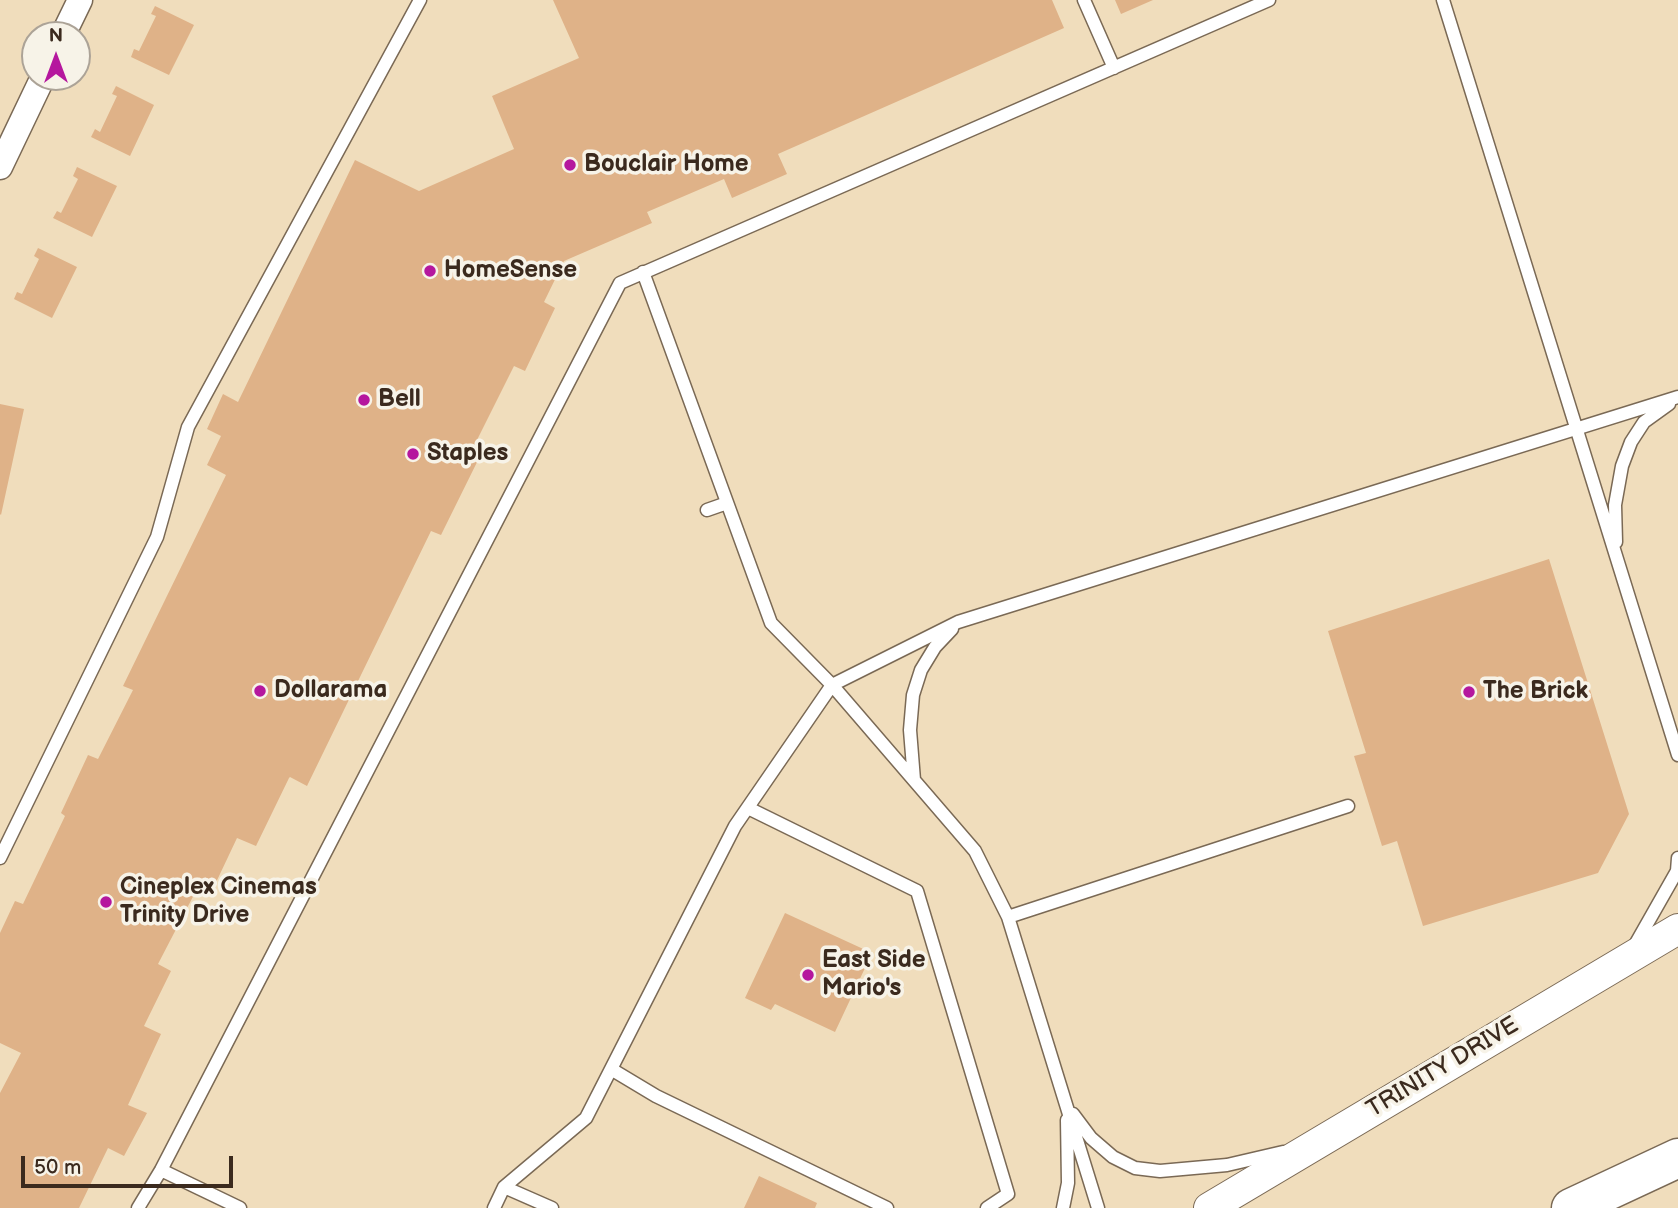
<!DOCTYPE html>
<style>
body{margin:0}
#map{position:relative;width:1678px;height:1208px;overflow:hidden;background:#f0ddbc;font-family:"Balsamiq Sans",sans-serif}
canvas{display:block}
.north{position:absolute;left:21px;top:21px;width:70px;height:70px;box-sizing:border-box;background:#f7f3e8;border:2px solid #aca397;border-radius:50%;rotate:0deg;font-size:19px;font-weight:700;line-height:28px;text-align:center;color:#3b2a1e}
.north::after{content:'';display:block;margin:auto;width:24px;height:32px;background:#b5179e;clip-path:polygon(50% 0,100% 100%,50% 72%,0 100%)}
.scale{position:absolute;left:21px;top:1156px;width:212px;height:32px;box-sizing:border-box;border:4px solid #3b2a1e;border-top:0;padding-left:9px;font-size:21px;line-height:24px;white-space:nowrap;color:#3b2a1e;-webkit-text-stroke:5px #f7f3e8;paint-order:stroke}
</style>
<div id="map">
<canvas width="1678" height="1208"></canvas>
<div class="north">N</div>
<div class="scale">50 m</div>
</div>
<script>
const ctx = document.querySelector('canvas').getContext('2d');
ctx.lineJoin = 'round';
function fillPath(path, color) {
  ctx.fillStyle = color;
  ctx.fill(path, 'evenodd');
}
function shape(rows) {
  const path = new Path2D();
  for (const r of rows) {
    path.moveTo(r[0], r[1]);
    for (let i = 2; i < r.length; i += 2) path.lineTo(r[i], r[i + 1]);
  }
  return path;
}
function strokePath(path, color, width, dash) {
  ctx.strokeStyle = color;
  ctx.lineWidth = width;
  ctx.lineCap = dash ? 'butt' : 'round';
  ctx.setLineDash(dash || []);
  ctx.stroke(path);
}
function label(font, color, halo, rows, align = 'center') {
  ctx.font = font + ' "Balsamiq Sans",sans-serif';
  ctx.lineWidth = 7;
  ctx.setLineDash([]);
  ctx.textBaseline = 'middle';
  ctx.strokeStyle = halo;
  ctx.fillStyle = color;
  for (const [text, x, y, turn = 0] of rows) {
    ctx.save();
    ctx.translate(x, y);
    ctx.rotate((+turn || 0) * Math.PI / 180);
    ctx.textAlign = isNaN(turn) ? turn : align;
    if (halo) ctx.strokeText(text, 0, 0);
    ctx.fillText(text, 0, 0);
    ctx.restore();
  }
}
const building = shape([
 [553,0,1052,0,1064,28,778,154,787,174,732,198,724,179,647,212,652,223,564,261,544,302,555,308,525,371,514,366,476,442,485,446,441,535,431,531,307,786,290,777,289,778,256,846,237,838,211,893,198,887,158,964,171,971,144,1026,161,1034,128,1105,147,1113,124,1156,108,1148,79,1208,0,1208,0,1093,21,1053,0,1043,0,933,15,901,23,904,65,816,61,813,88,755,98,759,133,690,123,686,226,475,207,465,221,436,207,429,223,394,238,402,355,160,419,191,514,149,492,96,579,58],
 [1115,0,1153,0,1121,14],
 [155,6,194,25,169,75,131,57,134,49,139,51,156,16,151,14],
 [116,86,154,105,130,156,91,137,95,129,100,132,117,96,112,94],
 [77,167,117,186,92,237,53,218,57,211,61,213,78,179,73,176],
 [38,248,77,267,52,318,14,299,17,292,22,294,39,259,34,256],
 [0,404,24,409,1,515,0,514],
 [1549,559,1629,814,1598,873,1423,926,1397,841,1382,846,1354,756,1366,753,1328,631],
 [785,913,872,953,835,1032,775,1004,771,1010,745,998],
 [759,1176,817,1203,815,1208,744,1208]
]);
const service = shape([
 [1084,0,1114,68],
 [1443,0,1678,755],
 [643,272,771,623,832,685,975,851,1008,917,1098,1208],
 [707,510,727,503],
 [1616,542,1615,505,1622,466,1631,442,1644,422,1669,404],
 [914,780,910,730,913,695,921,670,935,647,952,629],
 [748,808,917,891,1008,1194,987,1208],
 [0,858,157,537,188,427,420,0],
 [1008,917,1348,806],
 [1635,945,1677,871,1678,858],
 [611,1069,656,1096,887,1208],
 [1073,1114,1091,1138,1113,1157,1135,1168,1160,1171,1227,1165,1283,1152],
 [161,1170,240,1208],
 [504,1187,552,1208],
 [138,1208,161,1170,620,283,1269,0],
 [494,1208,504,1187,586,1118,735,826,832,685,958,622,1678,397],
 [1063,1208,1068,1183,1067,1120]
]);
const minor = shape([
 [63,35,80,0],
 [0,167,43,77]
]);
const tertiary = shape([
 [1209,1208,1678,929]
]);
const motorway = shape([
 [1571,1208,1678,1158]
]);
const markers = [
 [570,165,7,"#b5179e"],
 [430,271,7,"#b5179e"],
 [364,400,7,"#b5179e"],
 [413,454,7,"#b5179e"],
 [260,691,7,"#b5179e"],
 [1469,692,7,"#b5179e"],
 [106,902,7,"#b5179e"],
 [808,975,7,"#b5179e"]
];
const poiNames = [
 ["Bouclair Home",584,165],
 ["HomeSense",444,271],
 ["Bell",378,400],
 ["Staples",427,454],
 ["Dollarama",274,691],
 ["The Brick",1483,692],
 ["Cineplex Cinemas",120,888],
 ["Trinity Drive",120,916],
 ["East Side",822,961],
 ["Mario's",822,989]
];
const streetNames = [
 ["TRINITY DRIVE",1443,1068,-31]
];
fillPath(building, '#dfb288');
strokePath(service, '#7a6955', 15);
strokePath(minor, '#7a6955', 27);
strokePath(tertiary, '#7a6955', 32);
strokePath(motorway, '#7a6955', 41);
strokePath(service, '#fff', 12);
strokePath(minor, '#fff', 24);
strokePath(tertiary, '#fff', 30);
strokePath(motorway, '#fff', 38);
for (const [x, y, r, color] of markers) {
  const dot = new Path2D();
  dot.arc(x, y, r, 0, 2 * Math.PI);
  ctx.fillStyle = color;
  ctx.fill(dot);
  strokePath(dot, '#f7f3e8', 2.5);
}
label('bold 24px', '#3b2a1e', '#f7f3e8', poiNames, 'left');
label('24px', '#3b2a1e', '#f7f3e8', streetNames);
</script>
